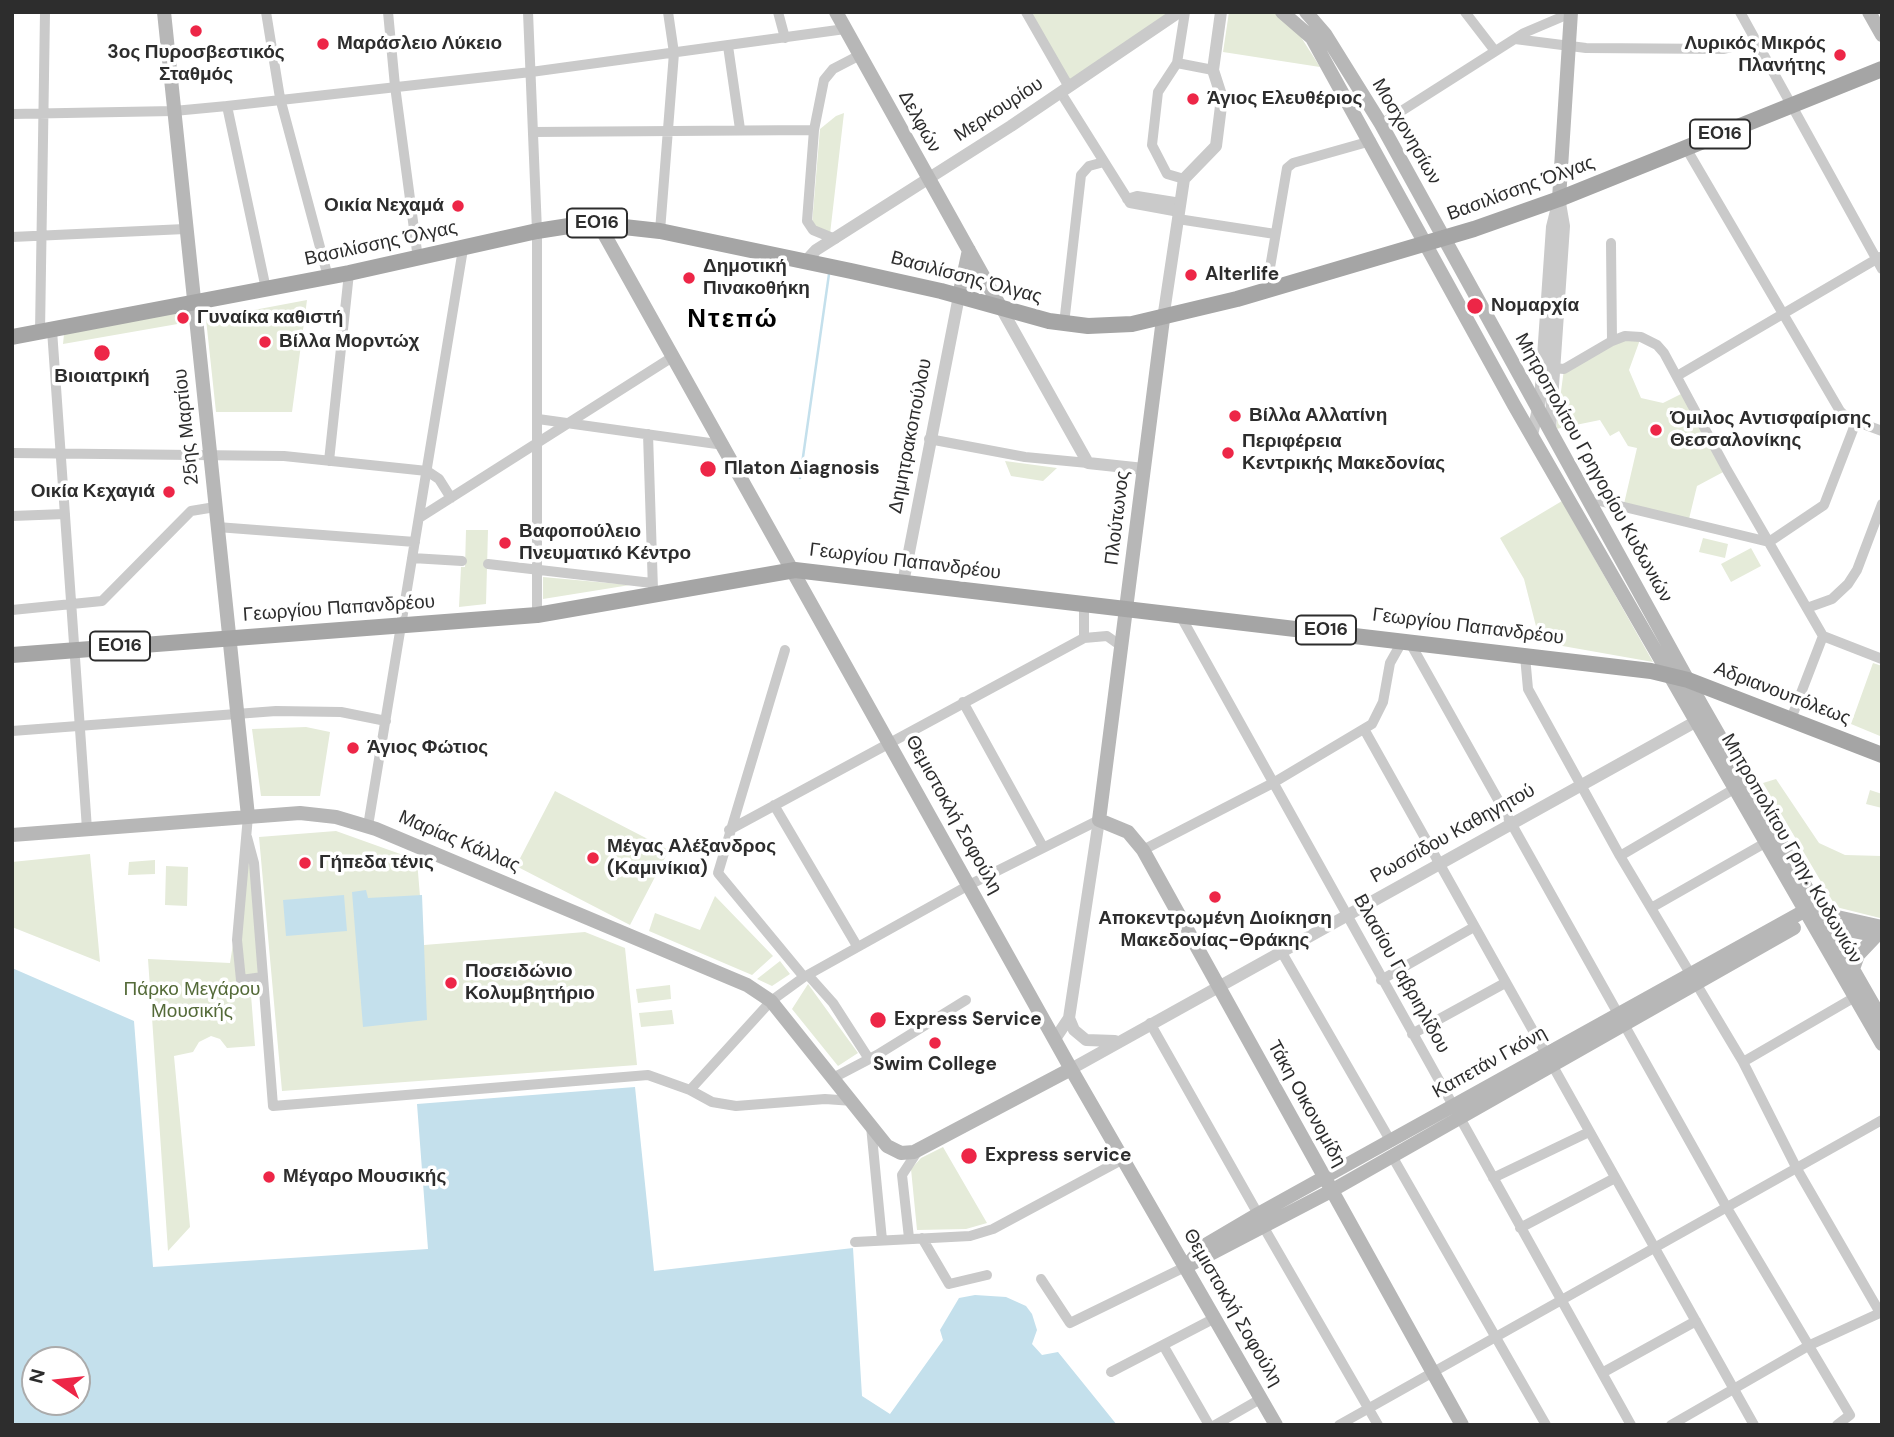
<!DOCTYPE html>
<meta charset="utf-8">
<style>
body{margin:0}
#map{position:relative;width:1894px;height:1437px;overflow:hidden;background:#fff;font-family:"DM Sans",sans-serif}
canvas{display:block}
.frame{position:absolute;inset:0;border:14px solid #2d2d2d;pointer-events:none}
.north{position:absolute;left:21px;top:1346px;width:70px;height:70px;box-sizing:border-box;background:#fff;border:2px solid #ababab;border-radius:50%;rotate:284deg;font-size:19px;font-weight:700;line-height:28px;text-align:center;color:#2d2d2d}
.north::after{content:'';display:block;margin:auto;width:24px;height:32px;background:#ed2647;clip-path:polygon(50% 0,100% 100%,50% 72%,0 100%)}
</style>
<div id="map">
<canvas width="1894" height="1437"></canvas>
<div class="frame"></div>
<div class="north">N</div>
</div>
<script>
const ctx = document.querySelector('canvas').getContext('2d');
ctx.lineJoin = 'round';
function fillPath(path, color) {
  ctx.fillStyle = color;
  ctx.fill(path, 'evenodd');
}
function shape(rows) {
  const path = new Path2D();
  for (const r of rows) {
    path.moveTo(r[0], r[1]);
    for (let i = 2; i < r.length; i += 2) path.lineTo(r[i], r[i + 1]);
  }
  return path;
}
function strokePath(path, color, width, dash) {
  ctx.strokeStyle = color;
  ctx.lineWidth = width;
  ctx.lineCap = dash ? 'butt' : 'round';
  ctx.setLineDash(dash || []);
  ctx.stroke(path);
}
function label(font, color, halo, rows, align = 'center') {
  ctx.font = font + ' "DM Sans",sans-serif';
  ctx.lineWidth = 7;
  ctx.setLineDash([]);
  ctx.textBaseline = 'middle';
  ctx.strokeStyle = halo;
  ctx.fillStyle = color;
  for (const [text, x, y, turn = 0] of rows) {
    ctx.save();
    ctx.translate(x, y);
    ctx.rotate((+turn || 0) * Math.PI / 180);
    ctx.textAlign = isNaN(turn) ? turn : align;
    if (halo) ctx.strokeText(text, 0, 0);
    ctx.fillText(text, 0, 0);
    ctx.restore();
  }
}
const green = shape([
 [1026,12,1167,12,1173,16,1069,87],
 [1229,12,1274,12,1292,23,1320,67,1223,52],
 [844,113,830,234,812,224,820,129,836,116],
 [307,300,292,412,216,412,206,319],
 [188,311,189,322,63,344,64,334],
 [1641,337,1629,370,1641,398,1663,403,1685,392,1727,470,1697,486,1688,523,1623,508,1637,448,1628,446,1619,431,1610,436,1600,420,1556,429,1564,369,1612,341],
 [1005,461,1057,468,1043,481,1011,476],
 [1562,501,1653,662,1540,642,1524,579,1500,538],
 [466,530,488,530,486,604,459,607,461,567,465,567],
 [1703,538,1728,544,1725,558,1699,552],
 [1751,548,1761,566,1731,582,1721,564],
 [543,577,630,585,543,599],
 [1873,663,1882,666,1880,736,1851,724],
 [306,727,330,732,320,796,261,796,252,729],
 [1776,779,1819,843,1845,855,1882,856,1880,918,1836,907,1763,783],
 [1870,790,1882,794,1882,808,1866,804],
 [555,791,669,850,630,925,516,866],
 [336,831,417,860,424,945,585,932,625,948,637,1065,282,1091,259,837],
 [249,842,260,993,251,995,255,1046,227,1048,220,1039,211,1036,199,1042,193,1052,174,1056,190,1227,168,1251,148,959,230,963],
 [90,854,100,962,12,927,12,862],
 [155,860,155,874,128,875,129,862],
 [166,866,188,867,187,906,165,905],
 [715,896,773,956,752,975,649,931,655,913,700,930],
 [780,961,790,974,772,986,757,979],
 [808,984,858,1053,838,1066,792,1009],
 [670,985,671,999,638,1003,636,989],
 [672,1010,674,1024,641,1027,639,1013],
 [943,1147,987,1223,966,1229,917,1230,911,1169,921,1158]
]);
const water = shape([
 [366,890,368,898,422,895,427,1020,363,1027,352,892],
 [344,895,347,931,286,936,283,900],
 [12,968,134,1021,153,1267,428,1249,417,1104,635,1087,654,1271,853,1248,862,1396,890,1414,943,1340,940,1330,959,1298,975,1295,1006,1297,1026,1306,1032,1314,1037,1330,1032,1344,1042,1355,1058,1352,1117,1425,12,1425],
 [35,1360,77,1360,77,1402,35,1402]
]);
const stream = shape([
 [800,478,829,274]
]);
const minor = shape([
 [266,12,280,98,328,277],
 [388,12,395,86,418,259],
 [528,12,537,231,537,615],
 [778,12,785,38],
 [1026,12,1069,87],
 [1465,12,1495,51],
 [1740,12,1882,269],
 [1515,39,1586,48,1724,49,1756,41],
 [728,46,740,129],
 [1177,63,1213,70],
 [1061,93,1130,203,1179,212],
 [227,106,266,289],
 [12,114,174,111,227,106,531,72,845,29],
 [1381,124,1524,33,1571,13],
 [533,132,814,130],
 [1686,148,1840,411,1847,418,1882,431],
 [1184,179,1167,174,1152,145,1158,92,1177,63,1185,12],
 [1127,199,1137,196,1181,203],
 [1178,219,1275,234],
 [660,231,674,53,668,12],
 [12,237,185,229],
 [835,239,813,230,807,221,814,130,824,80,833,69,860,55],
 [1611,243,1612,341],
 [1266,291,1287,168,1293,163,1371,141],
 [1064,324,1081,175,1089,166,1104,162],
 [52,330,87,829],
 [40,332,45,12],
 [1554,368,1564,369,1612,341,1625,336,1641,337,1657,345,1664,353,1727,470,1823,636],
 [1677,376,1880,257],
 [538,419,724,445],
 [648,434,653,590],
 [929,439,1025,457,1088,463],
 [12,453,284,456,427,471,439,479,451,498],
 [329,461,349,273],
 [1587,498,1769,542,1824,505,1856,422],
 [12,516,65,514],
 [419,518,674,356],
 [217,527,415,542],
 [412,558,462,561],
 [488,564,652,583],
 [1807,608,1832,599,1848,584,1857,570,1882,504],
 [12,610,102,601,191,511,215,507],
 [1180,615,1631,1425],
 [1823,636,1882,659],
 [1084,638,1084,605],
 [1409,641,1727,1208,1850,1415,1837,1425],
 [785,650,718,873,804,977],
 [1525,656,1528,689,1620,856,1743,1062,1797,1169,1879,1311],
 [963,702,1043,847],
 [1791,719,1823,636],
 [1364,729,1754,1425],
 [12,731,276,711,341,712,386,721],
 [774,805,857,946],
 [368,826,463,249],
 [729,830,1084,638,1107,636,1121,646],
 [247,837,254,863,263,977,241,980,237,940,248,816],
 [1143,850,1273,783,1372,724,1383,702,1390,663,1403,640],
 [1620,856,1734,789],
 [1651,908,1765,843],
 [1281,951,1390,1140],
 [808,975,833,1003,869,1059],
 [263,977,273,1106,648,1075,690,1090,712,1102,736,1106,825,1099,853,1101],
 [1381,980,1474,927],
 [1150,1023,1258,1214],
 [1412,1034,1505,983],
 [1743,1062,1855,997],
 [833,1078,877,1055,966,1000],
 [690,1090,771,1001,804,977,969,885,1099,820],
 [871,1126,882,1240],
 [1392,1156,1546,1425],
 [1493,1178,1589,1132],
 [1263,1226,1378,1425],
 [1520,1228,1615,1178],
 [909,1238,902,1175,919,1149],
 [922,1238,949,1284,987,1275],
 [855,1242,970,1236,993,1229,1125,1158],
 [1041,1279,1070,1323,1187,1266],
 [1163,1345,1209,1425],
 [1111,1372,1215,1318],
 [1602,1373,1696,1321],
 [1215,1425,1262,1398],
 [1339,1425,1882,1120],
 [1671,1425,1810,1345,1882,1312]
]);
const tertiary = shape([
 [805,262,816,250,1011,126,1179,12],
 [1001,308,1088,463,1144,469],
 [1163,319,1184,179,1216,146,1222,98,1213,70,1221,12],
 [1550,430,1564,226,1560,203],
 [1532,435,1540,400,1552,227,1559,199],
 [903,583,959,296],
 [1069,1018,1074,1030,1086,1040,1115,1041],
 [1055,1039,1069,1018,1099,820],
 [1071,1069,1695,722]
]);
const secondary = shape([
 [164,12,248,816],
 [836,12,1001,308],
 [1282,12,1312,38,1514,405,1882,1044],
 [1306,12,1325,34,1381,124,1701,704,1882,1020],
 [1869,12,1882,35],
 [1559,199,1571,12],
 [598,223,1071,1069,1276,1425],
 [959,296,969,250],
 [1163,319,1099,820,1128,832,1143,850,1462,1425],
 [12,835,300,813,336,817,376,829,747,985,771,1001,887,1146,901,1153,914,1152,1071,1069],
 [1823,925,1868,934],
 [1853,969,1858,955,1876,936],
 [1191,1264,1331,1191,1794,928],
 [1187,1266,1202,1247,1258,1214,1806,910,1882,927]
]);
const primary = shape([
 [12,337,349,273,537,231,588,223,660,231,851,271,941,291,1049,321,1088,326,1132,324,1237,299,1474,229,1559,199,1882,69],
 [12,655,537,615,795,570,1651,671,1688,680,1882,755]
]);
const markers = [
 [196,31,7,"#ed2647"],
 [323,44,7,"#ed2647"],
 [1840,55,7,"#ed2647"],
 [1193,99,7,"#ed2647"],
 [458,206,7,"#ed2647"],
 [1191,275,7,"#ed2647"],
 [689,278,7,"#ed2647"],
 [1475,306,9,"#ed2647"],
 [183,318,7,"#ed2647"],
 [265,342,7,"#ed2647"],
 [102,353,9,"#ed2647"],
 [1235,416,7,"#ed2647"],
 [1656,430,7,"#ed2647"],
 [1228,453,7,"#ed2647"],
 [708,469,9,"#ed2647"],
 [169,492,7,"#ed2647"],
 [505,543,7,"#ed2647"],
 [353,748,7,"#ed2647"],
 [593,858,7,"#ed2647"],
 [305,863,7,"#ed2647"],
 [1215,897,7,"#ed2647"],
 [451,983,7,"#ed2647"],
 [878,1020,9,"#ed2647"],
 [935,1043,7,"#ed2647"],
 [969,1156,9,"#ed2647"],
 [269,1177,7,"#ed2647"]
];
const shields = [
 [1720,134,60],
 [597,223,60],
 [1326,630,60],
 [120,646,60]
];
const shieldNames = [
 ["ΕΟ16",1720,134],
 ["ΕΟ16",597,223],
 ["ΕΟ16",1326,630],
 ["ΕΟ16",120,646]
];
const poiNames = [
 ["Μαράσλειο Λύκειο",337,44],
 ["Λυρικός Μικρός",1826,44,"right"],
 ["Πλανήτης",1826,66,"right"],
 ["3ος Πυροσβεστικός",196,53,"center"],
 ["Σταθμός",196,75,"center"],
 ["Άγιος Ελευθέριος",1207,99],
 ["Οικία Νεχαμά",444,206,"right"],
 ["Δημοτική",703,267],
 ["Πινακοθήκη",703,289],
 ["Alterlife",1205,275],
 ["Νομαρχία",1491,306],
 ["Γυναίκα καθιστή",197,318],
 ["Βίλλα Μορντώχ",279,342],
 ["Βιοιατρική",102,377,"center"],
 ["Βίλλα Αλλατίνη",1249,416],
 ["Όμιλος Αντισφαίρισης",1670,419],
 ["Θεσσαλονίκης",1670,441],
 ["Περιφέρεια",1242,442],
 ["Κεντρικής Μακεδονίας",1242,464],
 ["Πlaton Δiagnosis",724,469],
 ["Οικία Κεχαγιά",155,492,"right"],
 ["Βαφοπούλειο",519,532],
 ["Πνευματικό Κέντρο",519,554],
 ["Άγιος Φώτιος",367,748],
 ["Μέγας Αλέξανδρος",607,847],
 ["(Καμινίκια)",607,869],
 ["Γήπεδα τένις",319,863],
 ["Αποκεντρωμένη Διοίκηση",1215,919,"center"],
 ["Μακεδονίας-Θράκης",1215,941,"center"],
 ["Ποσειδώνιο",465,972],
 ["Κολυμβητήριο",465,994],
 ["Express Service",894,1020],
 ["Swim College",935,1065,"center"],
 ["Express service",985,1156],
 ["Μέγαρο Μουσικής",283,1177]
];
const streetNames = [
 ["Μερκουρίου",999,110,-33],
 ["Δελφών",919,122,61],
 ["Μοσχονησίων",1406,132,60],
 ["Βασιλίσσης Όλγας",1521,189,-20],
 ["Βασιλίσσης Όλγας",381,244,-12],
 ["Βασιλίσσης Όλγας",966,278,15],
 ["25ης Μαρτίου",187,427,-96],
 ["Δημητρακοπούλου",911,436,-79],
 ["Μητροπολίτου Γρηγορίου Κυδωνιών",1593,468,61],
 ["Πλούτωνος",1118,518,-83],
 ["Γεωργίου Παπανδρέου",905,562,7],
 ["Γεωργίου Παπανδρέου",339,609,-4],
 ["Γεωργίου Παπανδρέου",1468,627,7],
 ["Αδριανουπόλεως",1782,694,21],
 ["Θεμιστοκλή Σοφούλη",953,815,61],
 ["Ρωσσίδου Καθηγητού",1453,834,-29],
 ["Μαρίας Κάλλας",459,842,23],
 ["Μητροπολίτου Γρηγ. Κυδωνιών",1791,849,60],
 ["Βλασίου Γαβριηλίδου",1401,974,61],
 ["Καπετάν Γκόνη",1490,1063,-29],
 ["Τάκη Οικονομίδη",1306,1104,61],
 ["Θεμιστοκλή Σοφούλη",1232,1308,60]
];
const parkNames = [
 ["Πάρκο Μεγάρου",192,990],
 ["Μουσικής",192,1012]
];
const districtNames = [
 ["Ντεπώ",733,320]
];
fillPath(green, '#e5ebd9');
fillPath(water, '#c4e0ec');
strokePath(stream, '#c4e0ec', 2.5);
strokePath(minor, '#cacaca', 10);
strokePath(tertiary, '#cacaca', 12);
strokePath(secondary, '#b7b7b7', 14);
strokePath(primary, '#a5a5a5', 16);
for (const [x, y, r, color] of markers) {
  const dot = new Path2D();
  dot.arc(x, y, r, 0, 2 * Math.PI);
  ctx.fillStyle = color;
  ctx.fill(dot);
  strokePath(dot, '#fff', 2.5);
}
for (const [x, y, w] of shields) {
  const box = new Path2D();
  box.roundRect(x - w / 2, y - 14.5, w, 29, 5);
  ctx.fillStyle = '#fff';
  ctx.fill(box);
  strokePath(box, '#2d2d2d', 2);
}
label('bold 18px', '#2d2d2d', null, shieldNames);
label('bold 19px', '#2d2d2d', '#fff', poiNames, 'left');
label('19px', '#2d2d2d', '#fff', streetNames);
label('19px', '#546a38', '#fff', parkNames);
ctx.letterSpacing = '2px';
label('bold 26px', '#000', '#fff', districtNames);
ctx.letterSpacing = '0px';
</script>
